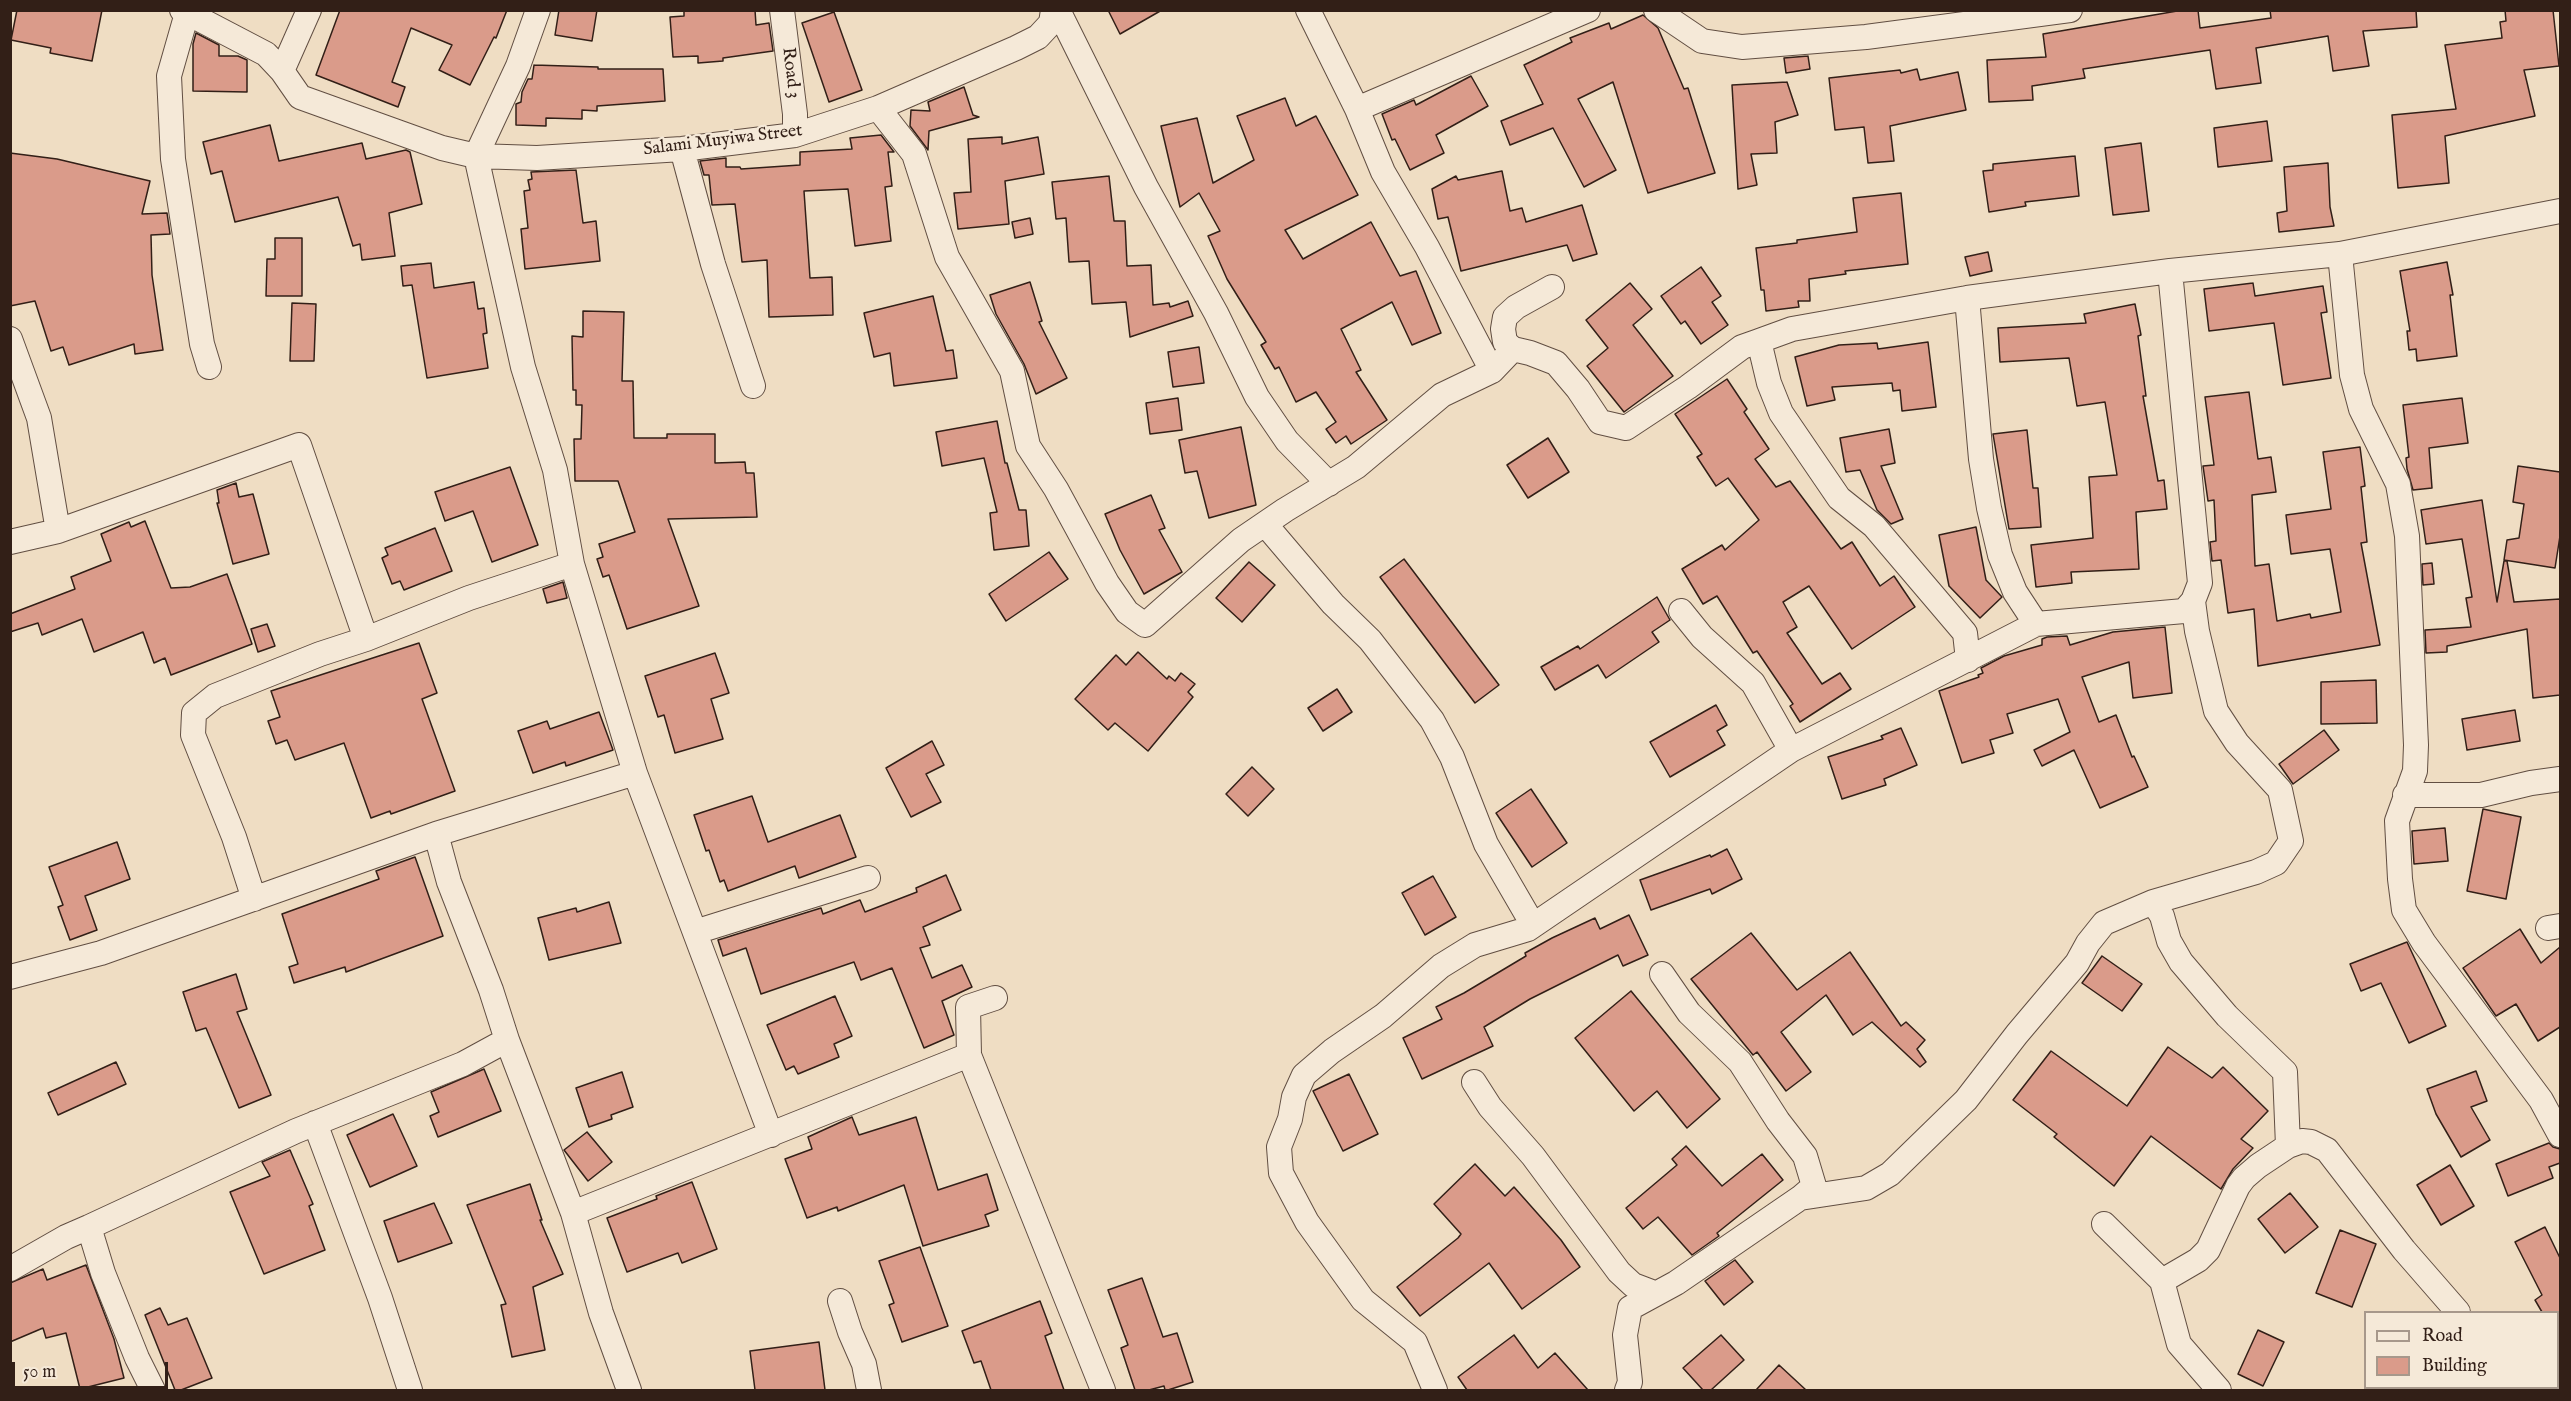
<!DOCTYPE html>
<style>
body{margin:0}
#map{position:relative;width:2571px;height:1401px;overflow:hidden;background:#efddc3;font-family:"IM FELL English",serif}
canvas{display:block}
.frame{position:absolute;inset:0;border:12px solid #321f17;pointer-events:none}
.legend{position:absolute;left:2364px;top:1311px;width:195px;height:78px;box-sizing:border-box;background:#f5e9d8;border:2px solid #a7988b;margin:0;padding:8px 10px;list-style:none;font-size:18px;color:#321f17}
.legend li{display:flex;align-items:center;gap:12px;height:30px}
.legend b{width:30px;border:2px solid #a7988b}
.scale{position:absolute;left:12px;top:1362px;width:156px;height:27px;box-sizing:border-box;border:3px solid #321f17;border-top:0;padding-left:8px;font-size:18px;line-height:21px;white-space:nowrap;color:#321f17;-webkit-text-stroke:4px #f5e9d8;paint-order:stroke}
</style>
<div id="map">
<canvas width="2571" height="1401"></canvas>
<div class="frame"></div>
<ul class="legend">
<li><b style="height:8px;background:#f5e9d8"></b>Road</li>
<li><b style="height:16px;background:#da9b8a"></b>Building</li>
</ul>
<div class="scale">50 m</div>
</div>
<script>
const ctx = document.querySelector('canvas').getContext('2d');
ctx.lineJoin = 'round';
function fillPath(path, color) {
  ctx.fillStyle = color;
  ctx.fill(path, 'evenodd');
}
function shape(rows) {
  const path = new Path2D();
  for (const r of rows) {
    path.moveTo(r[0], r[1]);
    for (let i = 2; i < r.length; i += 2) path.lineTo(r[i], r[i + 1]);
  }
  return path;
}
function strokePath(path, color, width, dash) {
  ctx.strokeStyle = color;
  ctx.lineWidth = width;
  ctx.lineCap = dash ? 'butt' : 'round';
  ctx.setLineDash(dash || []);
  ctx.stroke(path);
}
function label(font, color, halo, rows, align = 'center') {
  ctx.font = font + ' "IM FELL English",serif';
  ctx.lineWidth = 4.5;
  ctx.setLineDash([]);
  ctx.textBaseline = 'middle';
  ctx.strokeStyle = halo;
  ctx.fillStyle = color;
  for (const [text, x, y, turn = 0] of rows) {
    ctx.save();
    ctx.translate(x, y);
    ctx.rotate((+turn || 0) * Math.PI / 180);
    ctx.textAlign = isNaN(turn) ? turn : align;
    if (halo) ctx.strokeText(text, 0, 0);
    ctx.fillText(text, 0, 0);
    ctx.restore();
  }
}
const building = shape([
 [17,10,102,10,92,61,50,53,51,48,11,40,17,10],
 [340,10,507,10,496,38,494,37,470,85,439,70,452,45,411,28,392,82,405,87,398,107,316,75,340,10],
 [559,10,597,10,592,41,555,35,559,10],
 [684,10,755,10,756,25,769,23,773,51,723,58,723,61,698,63,698,56,673,57,670,17,684,16,684,10],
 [1108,10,1162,10,1120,34,1108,10],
 [2183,10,2198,10,2200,28,2271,18,2270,10,2416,10,2417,27,2363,31,2369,66,2333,71,2328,36,2256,48,2261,83,2216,89,2210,50,2083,69,2085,78,2032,86,2033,100,1989,102,1987,60,2046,57,2043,34,2183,10],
 [2505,10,2553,10,2559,66,2524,70,2535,116,2445,136,2449,183,2398,188,2392,115,2456,109,2445,45,2502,38,2500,22,2506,21,2505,10],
 [834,12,862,90,829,102,802,23,834,12],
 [1643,15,1658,28,1684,89,1688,88,1715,173,1648,193,1613,82,1578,99,1616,170,1584,187,1553,128,1510,145,1501,121,1543,104,1524,65,1572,42,1570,38,1609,23,1611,29,1643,15],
 [196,33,219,45,219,56,238,56,247,60,247,92,193,91,193,44,196,33],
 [1808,56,1810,69,1786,73,1784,58,1808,56],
 [534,65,598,67,598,69,663,69,665,101,597,106,597,111,582,110,582,119,546,118,546,126,516,125,516,104,521,102,522,92,528,79,532,79,534,65],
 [1917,69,1920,80,1958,72,1966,110,1890,126,1894,161,1868,163,1864,127,1835,130,1829,78,1900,70,1901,73,1917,69],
 [1471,76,1488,106,1436,135,1444,153,1410,170,1395,139,1392,140,1382,114,1414,100,1416,105,1471,76],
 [1787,82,1798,115,1775,122,1777,153,1751,154,1757,185,1738,189,1732,85,1787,82],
 [964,87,973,115,979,117,929,131,928,150,910,126,911,110,930,111,928,102,964,87],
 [1285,98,1296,126,1316,116,1358,195,1285,230,1303,259,1371,222,1400,276,1416,271,1441,333,1412,345,1392,302,1341,329,1361,370,1356,372,1387,420,1351,444,1346,436,1336,443,1326,429,1336,422,1316,392,1296,402,1279,367,1275,369,1261,345,1266,342,1227,279,1208,236,1220,231,1199,193,1180,207,1161,126,1197,118,1213,183,1254,160,1237,116,1285,98],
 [2267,121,2272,161,2218,167,2214,128,2267,121],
 [270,125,279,161,362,143,366,159,406,150,410,152,422,204,389,213,395,256,362,260,360,244,353,246,338,197,235,222,222,171,211,174,203,142,270,125],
 [881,135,894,152,888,152,892,186,885,187,891,241,855,246,848,189,804,191,810,278,832,277,833,315,769,317,767,260,742,262,735,204,712,205,709,175,704,175,700,161,726,158,726,167,740,167,741,169,800,165,800,152,852,149,850,138,881,135],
 [1002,137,1002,144,1038,137,1044,174,1005,181,1009,224,958,229,954,193,971,192,968,139,1002,137],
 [2141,143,2149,211,2113,215,2105,148,2141,143],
 [10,153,57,159,150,181,142,214,167,213,170,234,151,235,152,275,163,350,135,354,134,344,69,365,63,347,51,351,35,301,10,306,10,153],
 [2075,156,2079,196,2025,202,2026,206,1989,212,1983,171,1993,170,1993,164,2075,156],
 [2328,163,2330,207,2334,226,2279,232,2277,213,2287,211,2284,167,2328,163],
 [576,170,583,223,596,221,600,261,525,269,521,229,528,228,524,191,530,190,528,180,532,179,531,172,576,170],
 [1502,171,1510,211,1522,208,1526,222,1582,205,1597,254,1573,261,1567,245,1461,271,1448,217,1438,219,1432,189,1456,176,1458,180,1502,171],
 [1109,176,1114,221,1125,221,1127,266,1151,265,1153,305,1169,303,1170,307,1188,301,1193,316,1130,337,1126,302,1092,304,1089,261,1069,262,1066,218,1056,219,1052,182,1109,176],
 [1901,193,1908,264,1845,271,1846,274,1809,279,1810,301,1798,301,1799,307,1766,311,1764,290,1761,290,1756,248,1797,243,1797,240,1857,232,1853,198,1901,193],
 [1030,218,1033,234,1015,238,1012,222,1030,218],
 [275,238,302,238,302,296,266,296,267,259,275,259,275,238],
 [1988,252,1992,271,1970,276,1965,257,1988,252],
 [2447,262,2453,295,2450,295,2457,356,2417,361,2416,349,2409,350,2407,331,2410,331,2400,271,2447,262],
 [431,263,434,288,474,282,478,309,484,308,487,333,483,334,488,368,427,378,412,285,403,286,401,266,431,263],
 [1701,267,1721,296,1712,302,1728,325,1701,344,1685,321,1681,324,1661,296,1701,267],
 [1030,282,1042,321,1039,322,1067,378,1036,394,1024,364,996,314,990,295,1030,282],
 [1630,283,1652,309,1633,325,1673,376,1624,412,1587,366,1608,348,1586,320,1630,283],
 [2253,283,2255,296,2323,286,2327,312,2321,313,2331,378,2283,385,2274,323,2209,331,2204,289,2253,283],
 [933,296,946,351,953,350,957,378,894,386,890,353,874,357,864,313,933,296],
 [292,303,316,304,314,361,290,361,292,303],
 [2135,304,2141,335,2138,336,2146,396,2143,396,2158,481,2164,480,2167,509,2136,512,2139,569,2071,572,2072,583,2036,587,2031,545,2093,538,2089,477,2117,475,2105,402,2077,406,2069,358,2000,362,1998,328,2086,323,2084,314,2135,304],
 [583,311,624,312,622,381,633,381,634,438,667,438,667,434,715,434,715,463,745,462,746,473,754,473,757,517,668,519,699,606,627,629,609,575,603,577,597,559,603,557,599,544,635,532,618,481,575,481,574,439,581,439,582,405,576,405,576,390,573,390,572,336,583,337,583,311],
 [1928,342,1936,407,1902,411,1900,390,1893,391,1892,383,1832,387,1835,400,1807,406,1795,357,1839,345,1877,343,1878,349,1928,342],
 [1199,347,1204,383,1173,387,1168,352,1199,347],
 [1727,379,1747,409,1744,412,1769,449,1755,459,1776,487,1790,481,1841,549,1852,542,1880,586,1894,576,1915,607,1852,649,1809,586,1783,602,1797,627,1787,633,1822,684,1840,673,1851,689,1800,722,1790,706,1793,704,1757,651,1753,653,1717,596,1703,604,1682,569,1722,545,1725,550,1759,520,1728,478,1716,486,1697,457,1702,454,1675,414,1727,379],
 [2249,392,2258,459,2271,457,2276,492,2252,495,2255,566,2269,564,2277,621,2310,614,2311,618,2341,612,2330,549,2291,554,2286,515,2331,509,2323,452,2360,447,2365,486,2361,487,2367,542,2361,543,2380,645,2258,666,2254,609,2228,613,2221,560,2212,561,2210,542,2216,541,2214,500,2208,501,2203,466,2214,465,2205,397,2249,392],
 [1178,398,1182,430,1150,434,1146,403,1178,398],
 [2462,398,2468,443,2429,448,2432,488,2413,490,2407,469,2406,458,2409,457,2403,405,2462,398],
 [997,421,1005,463,1007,463,1019,510,1026,510,1029,546,994,550,990,513,997,512,984,458,942,466,936,432,997,421],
 [1241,427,1256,505,1209,518,1197,471,1185,473,1179,440,1241,427],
 [1889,429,1895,463,1881,466,1903,519,1891,524,1877,510,1860,470,1846,472,1840,438,1889,429],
 [2027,430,2033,488,2038,488,2041,527,2009,529,1993,434,2027,430],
 [1548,438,1569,472,1528,498,1507,465,1548,438],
 [2518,466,2560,472,2560,536,2555,568,2504,560,2507,540,2519,538,2524,504,2513,502,2518,466],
 [510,467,538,545,492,562,473,511,445,521,435,492,510,467],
 [236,483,239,497,253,494,269,554,233,564,217,503,219,503,217,490,236,483],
 [1151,495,1165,528,1159,530,1182,572,1144,594,1120,550,1105,514,1151,495],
 [2482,500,2497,602,2504,561,2507,561,2514,602,2560,599,2560,695,2533,698,2527,629,2447,646,2447,652,2426,653,2425,630,2471,627,2466,598,2472,597,2462,539,2426,544,2421,510,2482,500],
 [145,521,171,588,190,587,227,574,252,644,171,675,165,658,154,663,143,632,94,652,82,619,42,635,38,623,10,632,10,614,75,589,71,577,111,561,101,534,129,522,131,527,145,521],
 [1976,527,1986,580,2002,597,1980,618,1949,586,1939,535,1976,527],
 [435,528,452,571,404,590,400,581,392,584,382,558,388,555,385,548,435,528],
 [1049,552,1068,579,1006,621,989,594,1049,552],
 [1404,559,1499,685,1475,703,1380,577,1404,559],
 [1249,562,1275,585,1242,622,1216,598,1249,562],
 [2432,563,2434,584,2423,585,2422,564,2432,563],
 [563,582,567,598,547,603,543,589,563,582],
 [1657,597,1670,620,1652,632,1659,642,1606,678,1598,665,1555,690,1541,667,1578,646,1580,649,1657,597],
 [267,624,275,646,258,652,251,629,267,624],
 [2165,627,2172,693,2133,698,2129,662,2082,677,2099,722,2116,715,2132,757,2134,756,2148,787,2100,808,2074,750,2042,766,2034,750,2070,732,2058,699,2007,714,2013,733,1990,740,1994,753,1962,763,1939,691,1979,677,1978,675,1983,673,1981,668,2004,656,2042,645,2042,639,2047,637,2067,636,2070,645,2113,632,2165,627],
 [419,643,437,693,422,699,455,791,391,814,390,811,371,818,344,743,295,760,287,740,276,744,268,721,280,717,271,691,419,643],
 [1138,652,1167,679,1169,676,1175,681,1181,673,1195,684,1188,692,1193,697,1148,751,1115,723,1108,730,1075,699,1116,655,1126,665,1138,652],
 [715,653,729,693,711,699,723,739,675,753,664,715,658,717,645,676,715,653],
 [2376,680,2377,723,2321,724,2321,682,2376,680],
 [1337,689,1352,712,1323,731,1308,708,1337,689],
 [1716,705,1727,725,1717,731,1725,745,1670,777,1650,742,1716,705],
 [2515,710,2520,741,2467,750,2462,719,2515,710],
 [599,712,613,750,566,766,565,762,533,773,518,731,547,721,550,729,599,712],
 [1901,728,1917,765,1884,779,1886,785,1842,799,1828,757,1883,739,1881,736,1901,728],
 [2324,730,2339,750,2293,784,2279,764,2324,730],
 [932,741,944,765,926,774,941,802,911,817,886,768,932,741],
 [1252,767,1274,789,1248,816,1226,794,1252,767],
 [1531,789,1567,843,1532,867,1496,813,1531,789],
 [752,796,768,842,840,815,856,857,799,878,795,866,728,891,724,880,720,882,709,850,706,851,694,815,752,796],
 [2483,809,2521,817,2506,899,2467,891,2483,809],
 [2445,828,2448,861,2414,864,2412,831,2445,828],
 [117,842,130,879,85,896,97,930,70,940,58,907,63,905,49,867,117,842],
 [1727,849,1742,879,1712,894,1710,889,1651,910,1640,880,1710,855,1711,857,1727,849],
 [415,857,443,936,346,972,345,967,294,983,289,967,298,964,282,914,379,879,376,871,415,857],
 [946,875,961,910,923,927,930,945,920,948,932,978,962,965,972,987,942,1001,954,1035,924,1048,892,968,861,980,854,962,761,994,746,948,723,956,718,940,821,908,823,914,860,900,865,912,917,892,916,888,946,875],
 [1433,876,1456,917,1425,935,1402,893,1433,876],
 [609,902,621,943,549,960,538,918,576,908,577,912,609,902],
 [1629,915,1648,955,1623,966,1618,955,1530,999,1484,1027,1493,1046,1422,1079,1403,1038,1442,1019,1436,1007,1464,993,1526,956,1525,953,1552,938,1595,918,1600,929,1629,915],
 [2520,929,2541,963,2560,947,2560,1027,2538,1041,2516,1004,2496,1016,2463,968,2520,929],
 [1751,933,1797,990,1850,952,1901,1026,1906,1022,1925,1040,1917,1049,1926,1062,1920,1067,1872,1022,1853,1035,1826,995,1781,1032,1811,1072,1786,1091,1757,1052,1753,1055,1691,979,1751,933],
 [2407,942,2446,1026,2409,1043,2381,983,2361,991,2350,964,2407,942],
 [2102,956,2142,984,2122,1011,2082,983,2102,956],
 [236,974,247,1009,237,1012,271,1095,239,1108,206,1028,196,1031,183,992,236,974],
 [1631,991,1720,1099,1687,1128,1657,1091,1634,1111,1575,1038,1631,991],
 [835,996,852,1036,834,1044,839,1057,798,1074,794,1066,786,1070,767,1025,835,996],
 [2168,1047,2212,1078,2223,1067,2268,1111,2241,1139,2253,1148,2233,1169,2221,1189,2151,1136,2114,1186,2054,1137,2057,1134,2013,1100,2051,1051,2127,1106,2168,1047],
 [116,1062,126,1084,58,1115,48,1093,116,1062],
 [484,1069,501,1111,438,1137,430,1116,439,1112,431,1092,484,1069],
 [2476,1071,2487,1101,2471,1107,2490,1140,2461,1157,2436,1114,2427,1089,2476,1071],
 [622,1072,633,1107,611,1115,612,1119,589,1127,576,1088,622,1072],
 [1349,1074,1378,1134,1343,1151,1313,1091,1349,1074],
 [393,1114,417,1166,370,1187,347,1135,393,1114],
 [852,1117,859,1135,916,1117,938,1190,987,1174,998,1210,985,1215,989,1226,923,1246,904,1185,838,1211,837,1207,807,1218,785,1159,812,1149,808,1137,852,1117],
 [587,1132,612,1162,588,1181,564,1150,587,1132],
 [2549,1143,2553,1147,2560,1149,2560,1163,2549,1167,2553,1178,2508,1196,2496,1164,2549,1143],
 [1686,1146,1722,1186,1762,1154,1783,1180,1717,1233,1719,1236,1692,1255,1658,1217,1643,1229,1626,1208,1677,1165,1672,1159,1686,1146],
 [290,1150,313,1204,309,1206,325,1250,264,1274,230,1192,270,1176,262,1162,290,1150],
 [1475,1164,1505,1196,1514,1187,1561,1240,1580,1267,1522,1309,1489,1263,1420,1316,1397,1287,1458,1238,1461,1234,1434,1204,1475,1164],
 [2450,1165,2474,1206,2441,1225,2417,1185,2450,1165],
 [692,1182,717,1249,682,1263,678,1253,627,1272,607,1218,657,1199,656,1196,692,1182],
 [530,1184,542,1220,540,1220,563,1274,533,1287,545,1350,512,1357,501,1305,506,1304,467,1205,530,1184],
 [2290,1193,2318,1227,2285,1253,2258,1219,2290,1193],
 [434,1203,452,1243,398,1262,384,1221,434,1203],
 [2545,1227,2560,1258,2560,1312,2542,1312,2535,1300,2542,1295,2515,1242,2545,1227],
 [2340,1230,2376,1244,2352,1307,2316,1293,2340,1230],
 [920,1247,948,1326,902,1342,889,1305,894,1303,879,1261,920,1247],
 [1735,1260,1753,1282,1724,1305,1705,1281,1735,1260],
 [86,1265,114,1339,124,1378,80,1389,66,1333,46,1338,43,1328,10,1342,10,1283,43,1269,47,1280,86,1265],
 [1142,1278,1163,1337,1177,1333,1193,1382,1168,1390,1165,1390,1164,1386,1149,1390,1135,1390,1121,1348,1128,1345,1108,1290,1142,1278],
 [1040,1301,1052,1333,1045,1336,1064,1390,991,1390,981,1361,974,1363,962,1331,1040,1301],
 [160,1308,168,1325,187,1318,212,1378,181,1390,175,1390,145,1315,160,1308],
 [2258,1330,2284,1342,2263,1386,2238,1374,2258,1330],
 [1514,1335,1538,1368,1555,1353,1588,1390,1467,1390,1458,1377,1514,1335],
 [1721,1335,1744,1360,1711,1390,1703,1390,1683,1368,1721,1335],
 [819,1342,825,1390,755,1390,750,1351,819,1342],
 [1779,1365,1806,1390,1756,1390,1779,1365]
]);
const street = shape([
 [182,10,266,54,282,71,300,97,442,148,476,156,537,158,682,149,795,135,878,108,1016,48,1038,37,1051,23,1053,10],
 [782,10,795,114,795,135],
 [1058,10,1146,187,1216,313,1257,397,1287,441,1329,484],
 [1308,10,1357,109,1383,172,1427,247,1492,371],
 [1656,10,1702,41,1742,47,1866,37,2070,10],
 [187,13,169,76,173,159,202,344,209,367],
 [282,71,309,10],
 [878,108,914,154,947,257,1012,371,1028,446,1056,489,1107,583,1127,612,1145,625,1241,540,1285,510,1356,467,1442,395,1492,371,1513,349,1530,353,1556,363,1578,389,1600,422,1626,428,1688,387,1742,347,1759,341],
 [1357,109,1588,10],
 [682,149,713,264,753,386],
 [2340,254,2352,375,2361,409,2398,484,2407,536,2416,745,2415,771,2397,821,2400,879,2404,910,2424,943,2541,1100,2560,1135],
 [1967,298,1981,459,1989,508,2000,555,2015,592,2036,624],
 [10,339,39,418,58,531],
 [1513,349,1505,342,1503,329,1505,317,1516,307,1552,287],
 [1265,524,1333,604,1370,640,1432,720,1452,757,1486,844,1533,925],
 [10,542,58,531,299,445,366,639],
 [1681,611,1702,637,1753,683,1791,750],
 [1968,660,1965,633,1874,526,1839,498,1781,413,1769,383,1759,341,1792,329,1967,298,2170,271,2340,254,2560,211],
 [635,773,771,1135],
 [2405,795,2481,795,2531,783,2560,779],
 [436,834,449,882,491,990,507,1040],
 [254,899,234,837,193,735,194,713,215,696,320,654,366,639,469,598,572,564],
 [2153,902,2162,916,2169,941,2181,962,2227,1016,2285,1072,2288,1146],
 [2548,928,2560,926],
 [695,932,868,878],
 [10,977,101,953,436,834,635,773,572,564,555,470,523,367,476,156,518,66,538,10],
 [969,1055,968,1007,995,998],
 [1474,1082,1490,1107,1533,1156,1619,1272,1633,1285,1654,1293],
 [315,1123,380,1298,410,1390],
 [1800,1198,1866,1188,1890,1174,1966,1100,2017,1034,2077,963,2088,943,2104,923,2153,902,2256,872,2276,863,2291,841,2280,790,2237,743,2216,711,2197,631,2193,601],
 [573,1213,601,1313,629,1390],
 [2104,1224,2162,1281,2198,1260,2208,1250,2238,1186,2244,1178,2258,1166,2288,1146,2302,1141,2311,1142,2327,1150,2404,1250,2458,1312],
 [10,1269,66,1237,89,1227],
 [2162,1281,2179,1344,2219,1390],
 [840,1301,850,1332,864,1364,869,1390],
 [2558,1349,2560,1348],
 [153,1390,137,1358,103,1273,89,1227,296,1131,463,1064,507,1040,573,1213,969,1055,1103,1390],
 [1435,1390,1415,1342,1363,1300,1307,1222,1281,1173,1279,1147,1290,1119,1294,1097,1304,1075,1332,1051,1383,1016,1441,966,1475,945,1528,929,1791,750,2036,624,2184,611,2193,601,2200,583,2170,271],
 [1627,1390,1630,1382,1625,1335,1630,1308,1676,1283,1800,1198,1814,1186,1805,1156,1778,1121,1740,1062,1689,1013,1662,974]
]);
const streetNames = [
 ["Road 3",790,73,83],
 ["Salami Muyiwa Street",723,141,-7]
];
fillPath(building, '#da9b8a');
strokePath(building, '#321f17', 1.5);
strokePath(street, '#614e42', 26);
strokePath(street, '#f5e9d8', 24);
label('18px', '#321f17', '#f5e9d8', streetNames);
</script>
